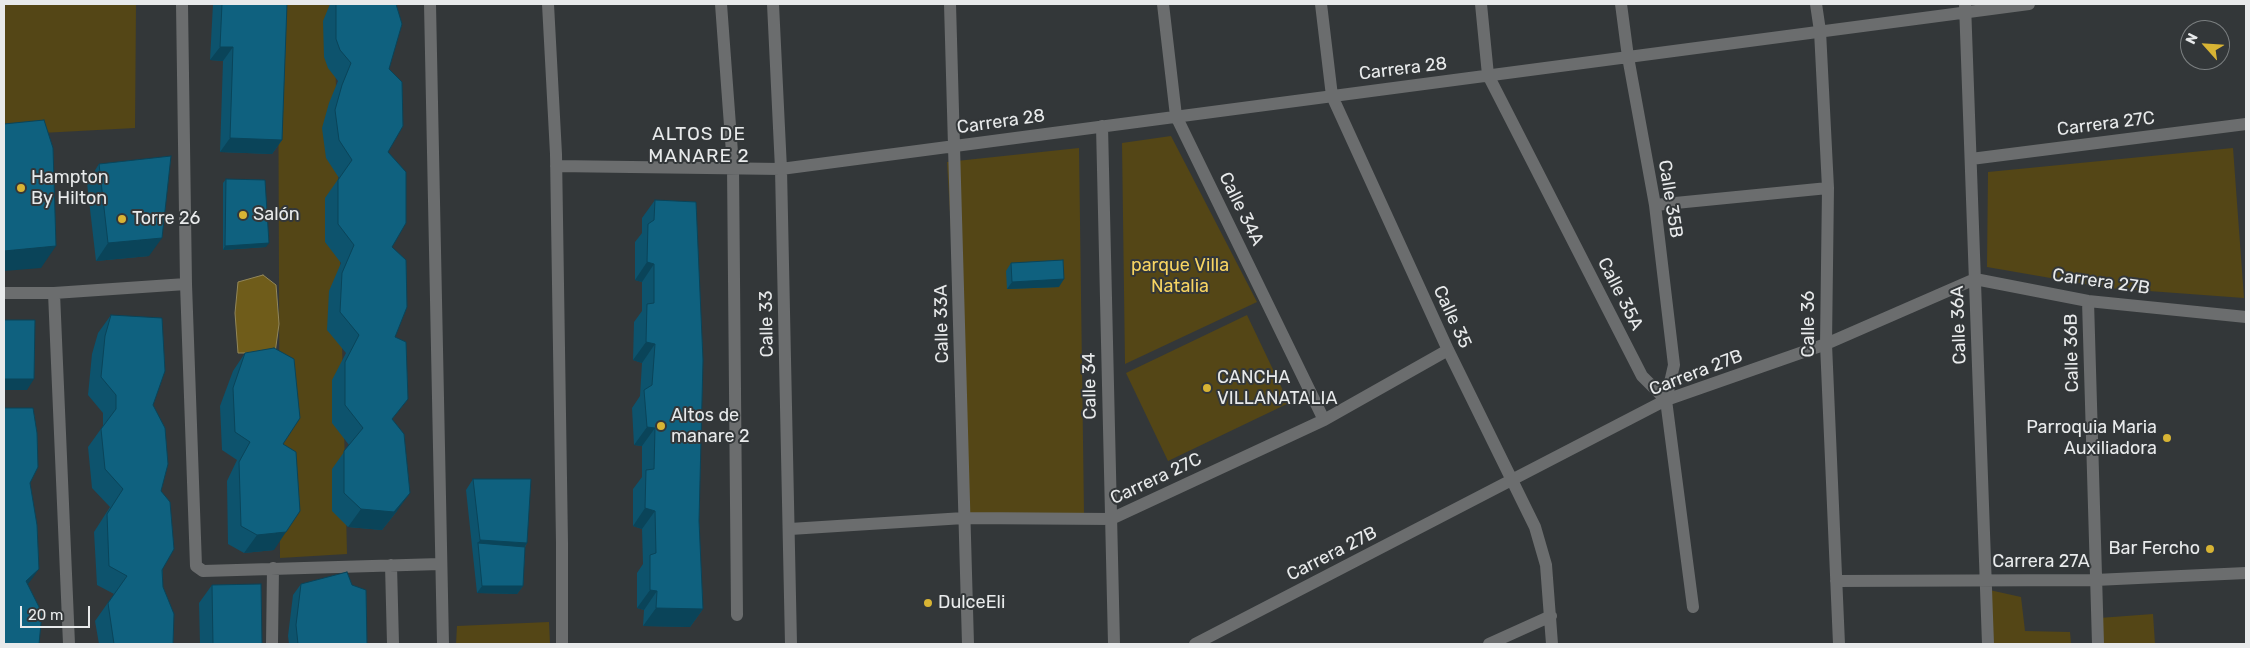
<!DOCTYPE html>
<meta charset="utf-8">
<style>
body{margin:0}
#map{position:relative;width:2250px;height:648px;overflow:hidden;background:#333739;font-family:Rubik,sans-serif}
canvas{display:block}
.frame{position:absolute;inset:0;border:5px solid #e8eaeb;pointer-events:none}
.north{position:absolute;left:2180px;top:20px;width:50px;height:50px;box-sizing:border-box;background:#333739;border:1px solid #7b7f80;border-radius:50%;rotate:296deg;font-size:14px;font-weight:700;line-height:20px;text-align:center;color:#e8eaeb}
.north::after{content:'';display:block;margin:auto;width:18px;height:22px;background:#d8b434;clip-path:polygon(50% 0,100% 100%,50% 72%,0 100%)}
.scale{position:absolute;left:20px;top:606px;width:70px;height:22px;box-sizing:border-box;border:2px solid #e8eaeb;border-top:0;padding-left:6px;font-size:15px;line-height:18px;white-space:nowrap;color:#e8eaeb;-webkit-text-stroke:4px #333739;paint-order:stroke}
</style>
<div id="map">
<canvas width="2250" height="648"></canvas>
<div class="frame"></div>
<div class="north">N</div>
<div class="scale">20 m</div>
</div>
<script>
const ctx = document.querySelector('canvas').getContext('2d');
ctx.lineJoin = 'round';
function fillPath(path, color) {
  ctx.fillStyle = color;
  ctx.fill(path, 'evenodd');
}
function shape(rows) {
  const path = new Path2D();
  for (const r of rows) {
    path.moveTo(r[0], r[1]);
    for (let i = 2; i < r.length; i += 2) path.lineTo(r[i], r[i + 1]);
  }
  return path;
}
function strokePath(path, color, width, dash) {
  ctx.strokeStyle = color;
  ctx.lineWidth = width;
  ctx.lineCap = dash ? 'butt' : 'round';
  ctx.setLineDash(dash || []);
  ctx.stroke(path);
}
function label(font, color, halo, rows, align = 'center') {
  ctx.font = font + ' Rubik,sans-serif';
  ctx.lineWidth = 4;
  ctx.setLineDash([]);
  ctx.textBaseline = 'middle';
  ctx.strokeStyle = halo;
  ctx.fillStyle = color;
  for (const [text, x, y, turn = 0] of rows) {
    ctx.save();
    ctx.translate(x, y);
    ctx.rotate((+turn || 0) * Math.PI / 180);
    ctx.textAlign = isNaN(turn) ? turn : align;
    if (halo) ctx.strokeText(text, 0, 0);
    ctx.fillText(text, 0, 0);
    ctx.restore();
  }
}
const green = shape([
 [4,4,136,4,135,128,4,135],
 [278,4,334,4,347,554,280,558],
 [1171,136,1257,302,1125,364,1122,143],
 [1079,148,1084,514,968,519,947,162],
 [2233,148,2244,298,2108,288,1987,267,1988,172],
 [1247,315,1289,403,1168,461,1126,373],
 [1985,589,2021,597,2025,631,2070,632,2071,644,1987,644],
 [2153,614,2155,644,2100,644,2099,618],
 [549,622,550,644,456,644,457,626]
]);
const water = shape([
 [263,275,276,285,279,324,275,353,238,353,235,313,238,282,263,275]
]);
const minor = shape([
 [182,4,186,284,196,566,203,571,440,564],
 [430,4,443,644],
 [548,4,556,154,562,543,562,644],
 [721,4,733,166,737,615],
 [773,4,781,169,791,644],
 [950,4,968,644],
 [1163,4,1176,116,1324,420],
 [1321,4,1332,96,1448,350,1535,527,1546,565,1552,644],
 [1481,4,1488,75,1642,376,1666,400,1693,607],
 [1621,4,1628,57,1655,205,1674,365,1666,400],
 [1816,4,1820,31,1828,188,1826,344,1839,644],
 [1965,4,1988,644],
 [1102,126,1114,644],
 [1971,159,2246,124],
 [556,166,781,169,2029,4],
 [1655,205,1828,188],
 [4,293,54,293,186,284],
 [54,293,69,644],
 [2088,301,2098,644],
 [790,529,964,518,1111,519,1324,420,1448,350],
 [391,565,393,644],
 [1836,581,2095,580,2246,573],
 [272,644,273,568],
 [1195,644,1666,400,1826,344,1975,279,2088,301,2246,317],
 [1489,644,1551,616]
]);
const wall = shape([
 [213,4,287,4,282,140,272,154,220,152,223,61,210,60],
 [330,4,396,4,389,69,388,152,395,337,393,420,397,511,382,530,348,527,332,511,332,469,349,445,332,423,332,380,346,353,327,330,329,291,341,263,325,242,325,198,339,178,326,158,322,128,329,103,338,81,328,68,324,57,323,21],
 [99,164,149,256,96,261,87,183],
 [226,179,266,247,223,250,223,183],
 [655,200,699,521,703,609,690,627,643,626,644,610,637,608,637,573,643,564,642,529,633,526,633,489,642,477,642,446,634,445,632,408,640,396,642,363,633,360,634,322,642,311,642,282,635,280,635,242,642,233,642,218],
 [1011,263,1059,287,1007,289,1006,271],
 [111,315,153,405,161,491,163,587,173,644,99,644,95,621,114,594,97,585,94,532,110,507,92,488,88,447,103,426,103,413,88,395,92,354,98,333],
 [245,353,283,444,274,550,244,553,228,544,227,481,237,460,222,450,220,406,233,371],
 [473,479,527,543,525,547,523,586,517,594,477,593,466,490],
 [301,584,367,644,289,644,288,636,293,595],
 [212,585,262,644,200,644,199,603]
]);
const shadedWall = shape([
 [220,47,233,47,223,61,210,60],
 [230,138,282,140,272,154,220,152],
 [162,238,149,256,96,261,108,243],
 [269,243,266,247,223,250,225,246],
 [56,246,41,268,4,271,4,251],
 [647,262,654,264,642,282,635,280],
 [1064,279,1059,287,1007,289,1012,282],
 [646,342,655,344,642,363,633,360],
 [4,379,34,379,27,390,4,390],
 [647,427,655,428,642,446,634,445],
 [410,493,397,511,382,530,348,527,361,509],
 [645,508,655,511,642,529,633,526],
 [286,532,274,550,244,553,257,535],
 [480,540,527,543,520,554,478,543],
 [39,569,26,587,26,581],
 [482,586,523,586,517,594,477,593],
 [650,590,657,591,644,610,637,608],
 [656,608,703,609,690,627,643,626]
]);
const building = shape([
 [222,4,287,4,282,140,230,138,233,47,220,47,222,4],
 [336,4,396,4,402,24,389,69,402,82,403,126,388,152,406,172,406,223,392,247,406,260,407,307,395,337,406,342,408,399,392,419,404,434,410,493,394,512,361,509,344,493,344,451,363,428,345,405,345,362,359,335,340,312,342,273,354,245,338,224,338,180,352,160,339,140,335,110,342,85,351,63,340,50,336,39,336,4],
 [44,120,53,148,56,246,4,251,4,124,44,120],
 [171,156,162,238,108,243,99,164,171,156],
 [226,179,265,180,269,243,225,246,226,179],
 [655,200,696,202,703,360,699,521,703,609,656,608,657,591,650,590,650,555,656,553,655,511,645,508,646,470,654,469,655,428,647,427,644,390,652,385,655,344,646,342,647,304,654,303,654,264,647,262,648,224,654,220,655,200],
 [1063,260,1064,279,1012,282,1011,263,1063,260],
 [111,315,162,318,165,371,153,405,165,428,168,464,161,491,170,502,174,549,162,570,163,587,174,614,173,644,114,644,108,603,127,576,109,566,107,514,123,489,105,469,101,429,116,409,116,395,101,377,105,336,111,315],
 [4,320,35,320,34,379,4,379,4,320],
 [274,348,294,359,300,418,283,444,296,452,300,511,286,532,257,535,241,526,239,462,250,442,235,432,233,388,245,353,274,348],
 [4,408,33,408,37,433,38,467,30,483,37,525,39,569,26,581,42,613,39,644,4,644,4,408],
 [473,479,531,479,527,543,480,540,473,479],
 [478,543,525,547,523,586,482,586,478,543],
 [347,572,352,585,366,590,367,644,298,644,296,625,301,584,347,572],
 [261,584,262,644,213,644,212,585,261,584]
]);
const markers = [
 [21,188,5,"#d8b434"],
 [243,215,5,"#d8b434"],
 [122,219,5,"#d8b434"],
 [1207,388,5,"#d8b434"],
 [661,426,5,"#d8b434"],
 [2167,438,5,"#d8b434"],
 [2210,549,5,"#d8b434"],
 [928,603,5,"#d8b434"]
];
const streetNames = [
 ["Carrera 28",1403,69,-7],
 ["Carrera 28",1001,122,-8],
 ["Carrera 27C",2106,124,-7],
 ["Calle 35B",1670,199,81],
 ["Calle 34A",1241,209,64],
 ["Carrera 27B",2101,282,8],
 ["Calle 35A",1620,294,63],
 ["Calle 35",1452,317,65],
 ["Calle 33",767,324,-91],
 ["Calle 33A",942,324,-91],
 ["Calle 36",1809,324,-90],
 ["Calle 36A",1959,325,-92],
 ["Calle 36B",2072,353,-91],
 ["Carrera 27B",1696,373,-21],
 ["Calle 34",1090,386,-91],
 ["Carrera 27C",1156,479,-25],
 ["Carrera 27B",1332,554,-27],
 ["Carrera 27A",2041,562]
];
const poiNames = [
 ["Hampton",31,178],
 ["By Hilton",31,199],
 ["Salón",253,215],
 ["Torre 26",132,219],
 ["CANCHA",1217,378],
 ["VILLANATALIA",1217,399],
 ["Altos de",671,416],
 ["manare 2",671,437],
 ["Parroquia Maria",2157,428,"right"],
 ["Auxiliadora",2157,449,"right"],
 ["Bar Fercho",2200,549,"right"],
 ["DulceEli",938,603]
];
const parkNames = [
 ["parque Villa",1180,266],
 ["Natalia",1180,287]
];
const neighbourhoodNames = [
 ["ALTOS DE",699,135],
 ["MANARE 2",699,157]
];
fillPath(green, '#544616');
fillPath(water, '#6f5c1a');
strokePath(water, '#938759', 1);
strokePath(minor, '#6b6d6e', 12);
fillPath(wall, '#0d536d');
fillPath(shadedWall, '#0a4459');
fillPath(building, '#0f617f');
strokePath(building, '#0a4459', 1);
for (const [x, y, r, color] of markers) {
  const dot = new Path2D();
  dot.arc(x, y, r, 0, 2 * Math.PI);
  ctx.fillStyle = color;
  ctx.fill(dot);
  strokePath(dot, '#333739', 2);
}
label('18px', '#e8eaeb', '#333739', streetNames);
label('18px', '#e8eaeb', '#333739', poiNames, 'left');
label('18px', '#f7d462', '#333739', parkNames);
ctx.letterSpacing = '1px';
label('19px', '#e8eaeb', '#333739', neighbourhoodNames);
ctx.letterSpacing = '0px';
</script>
